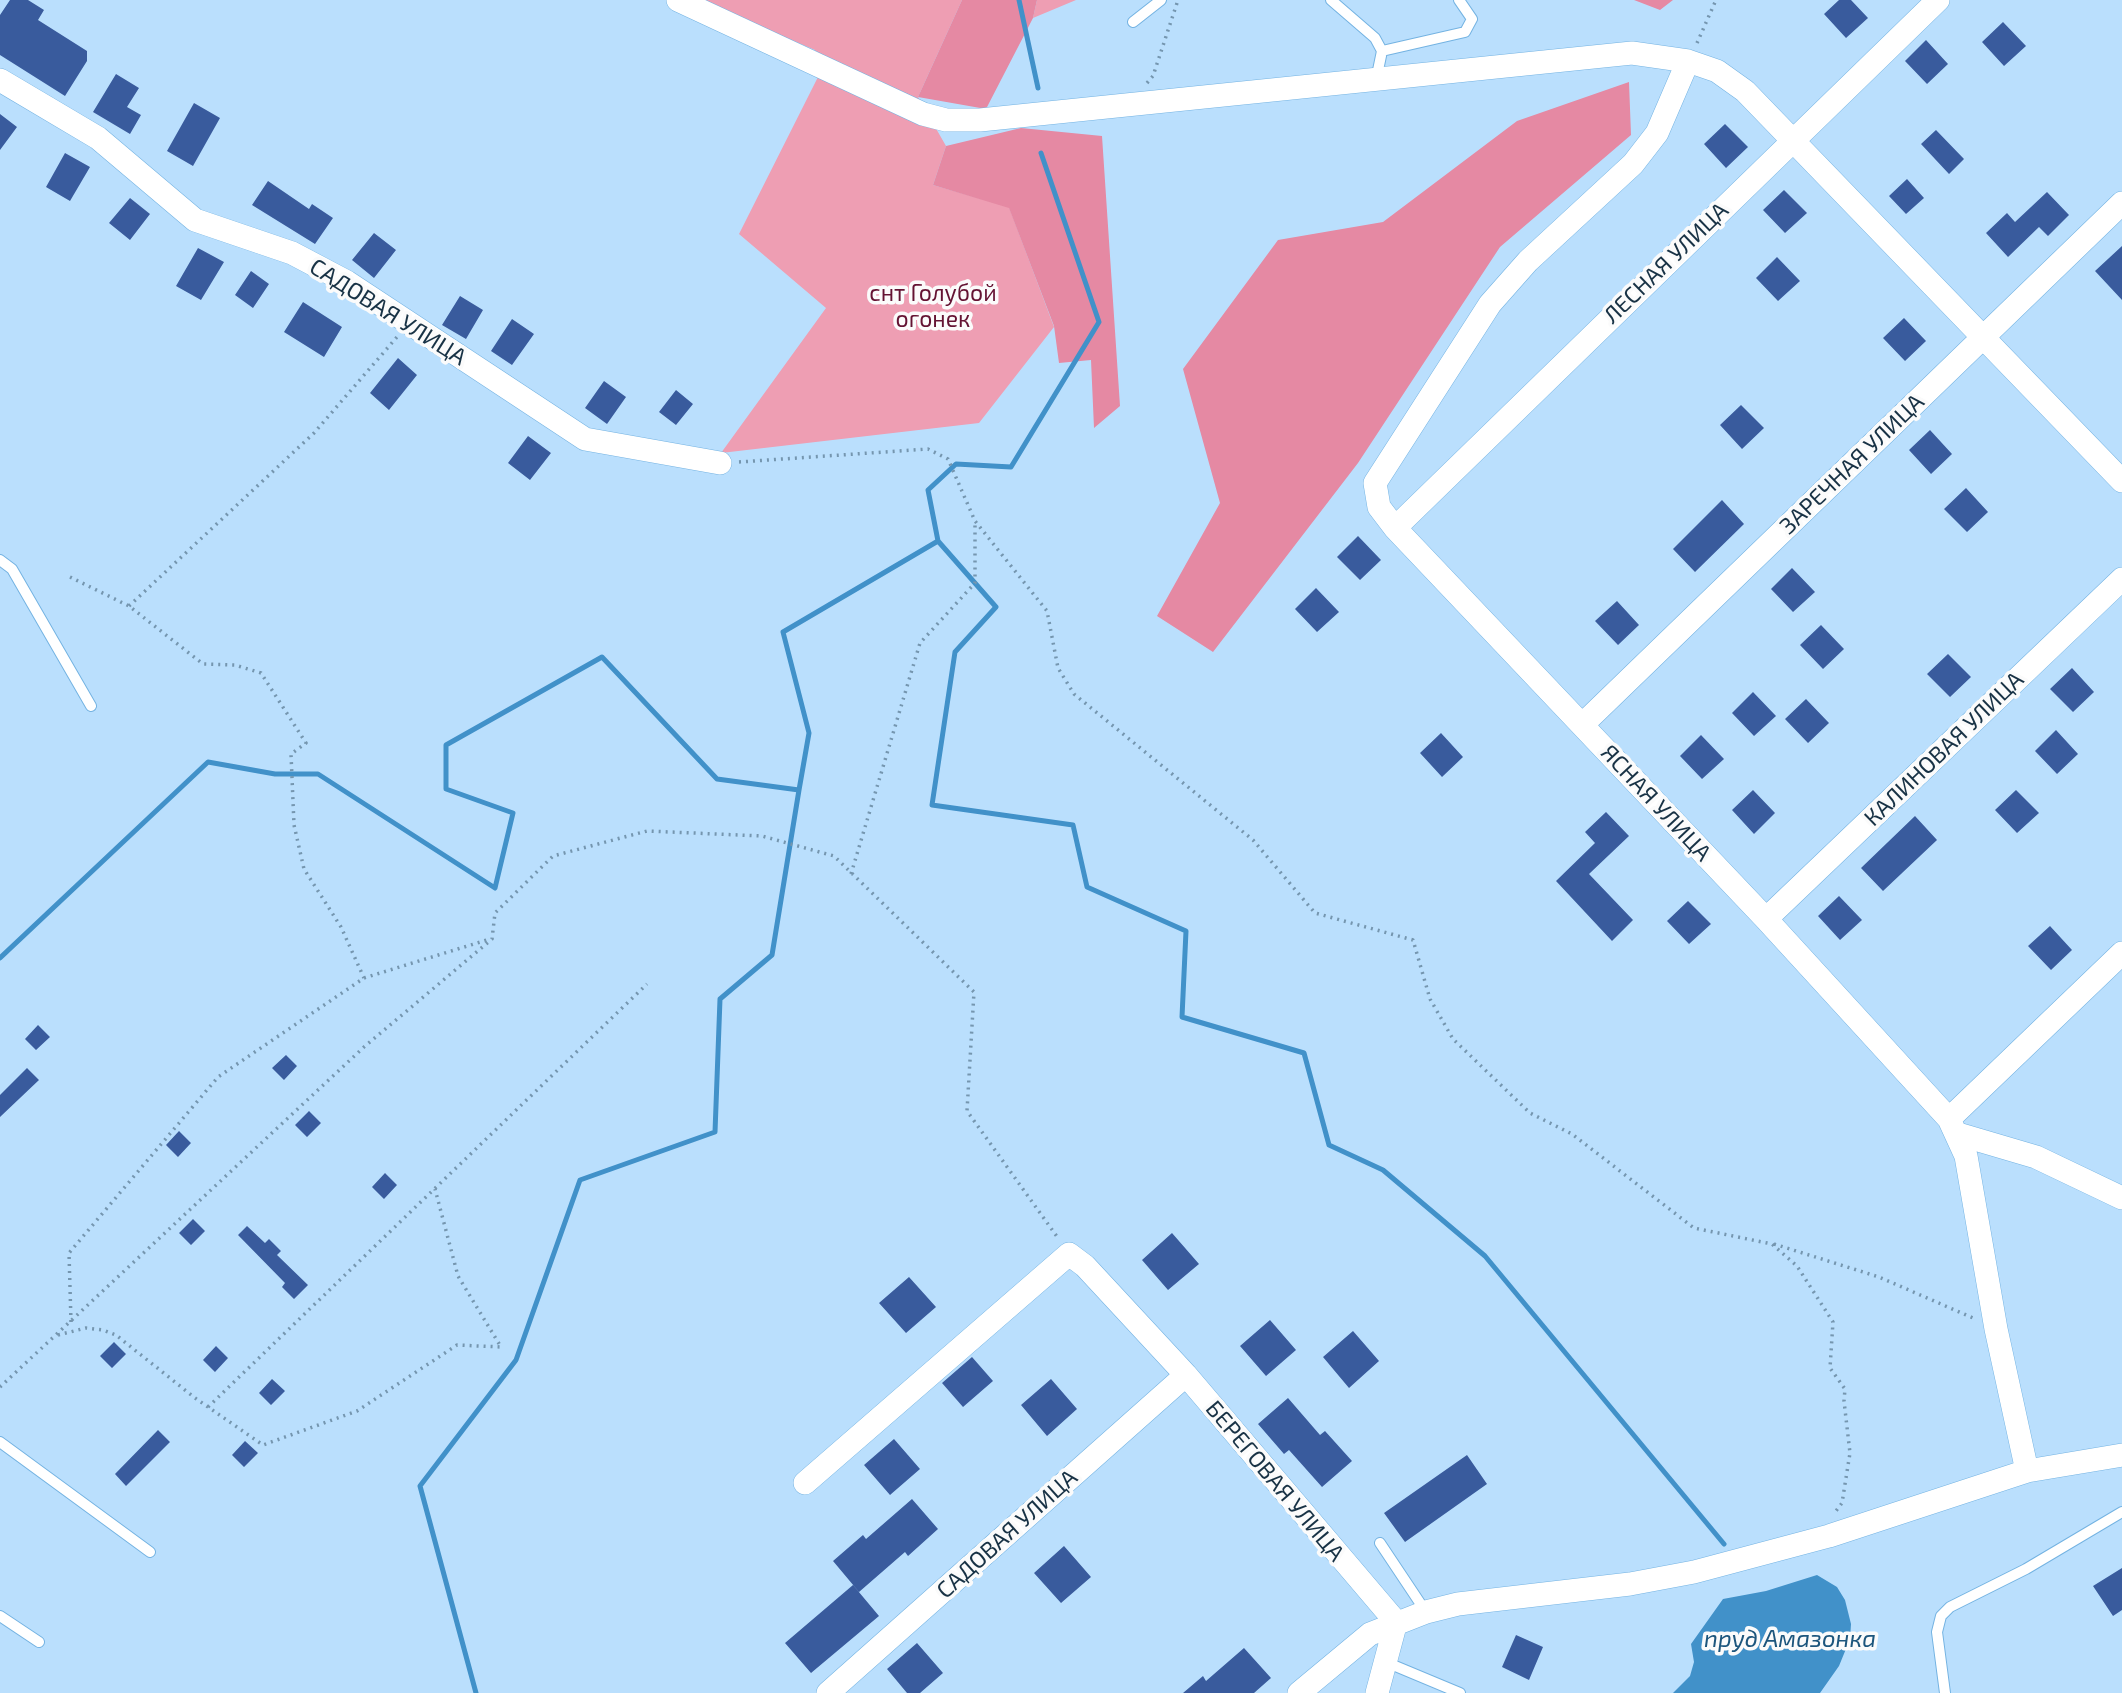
<!DOCTYPE html>
<meta charset="utf-8">
<style>
body{margin:0}
canvas{display:block;background:#badffd}
</style>
<canvas width="2122" height="1693"></canvas>
<script>
const ctx = document.querySelector('canvas').getContext('2d');
ctx.lineJoin = 'round';
function fillPath(path, color) {
  ctx.fillStyle = color;
  ctx.fill(path, 'evenodd');
}
function shape(rows) {
  const path = new Path2D();
  for (const r of rows) {
    path.moveTo(r[0], r[1]);
    for (let i = 2; i < r.length; i += 2) path.lineTo(r[i], r[i + 1]);
  }
  return path;
}
function strokePath(path, color, width, dash) {
  ctx.strokeStyle = color;
  ctx.lineWidth = width;
  ctx.lineCap = dash ? 'butt' : 'round';
  ctx.setLineDash(dash || []);
  ctx.stroke(path);
}
function label(font, color, halo, rows, align = 'center') {
  ctx.font = font + ' "Exo 2",sans-serif';
  ctx.lineWidth = 7;
  ctx.setLineDash([]);
  ctx.textBaseline = 'middle';
  ctx.strokeStyle = halo;
  ctx.fillStyle = color;
  for (const [text, x, y, turn = 0] of rows) {
    ctx.save();
    ctx.translate(x, y);
    ctx.rotate((+turn || 0) * Math.PI / 180);
    ctx.textAlign = isNaN(turn) ? turn : align;
    if (halo) ctx.strokeText(text, 0, 0);
    ctx.fillText(text, 0, 0);
    ctx.restore();
  }
}
const green = shape([
 [695,0,962,0,918,97,946,146,933,185,1009,207,1054,327,979,423,721,453,826,308,739,234,818,77,815,50],
 [1037,0,1076,0,1033,18]
]);
const forest = shape([
 [962,0,1037,0,1033,18,986,109,918,97],
 [1634,0,1673,0,1660,10],
 [1629,82,1631,135,1500,247,1358,463,1213,652,1157,616,1220,503,1183,369,1278,240,1383,222,1517,121],
 [1021,128,1102,136,1120,406,1094,428,1091,360,1059,363,1054,326,1009,208,933,185,946,146]
]);
const water = shape([
 [1817,1575,1837,1587,1845,1600,1851,1624,1850,1639,1839,1666,1820,1693,1673,1693,1690,1676,1694,1662,1691,1644,1723,1599,1766,1591]
]);
const stream = shape([
 [1019,0,1038,88],
 [938,541,996,607,955,652,932,805,1073,825,1087,887,1186,931,1182,1017,1304,1053,1329,1145,1383,1170,1485,1256,1724,1544],
 [0,958,208,762,275,774,318,774,495,888,513,813,446,789,446,745,602,657,717,779,799,790,809,733,783,632,938,541,928,490,956,464,1011,467,1099,322,1041,153],
 [476,1693,420,1486,516,1360,580,1180,715,1132,720,999,772,955,799,790]
]);
const building = shape([
 [10,0,28,0,44,10,38,20,87,51,87,61,65,96,0,55,0,15],
 [1839,0,1851,0,1868,18,1846,38,1824,14],
 [2003,22,2026,46,2004,66,1982,42],
 [1926,40,1948,64,1927,84,1905,61],
 [116,74,139,88,127,107,141,115,130,134,93,112],
 [194,103,220,118,193,166,167,151],
 [0,114,17,127,0,150],
 [1725,124,1748,147,1726,168,1704,144],
 [1936,130,1964,159,1949,174,1921,144],
 [65,153,90,167,70,201,46,187],
 [1907,179,1924,198,1906,214,1889,196],
 [268,181,309,209,312,204,333,218,315,244,252,205],
 [1784,190,1807,213,1785,233,1763,210],
 [2047,192,2069,215,2048,236,2039,227,2008,257,1986,233,2007,213,2015,222],
 [130,198,150,214,130,240,109,223],
 [374,233,396,250,374,278,352,260],
 [2122,246,2122,300,2095,271],
 [198,248,224,262,201,300,176,286],
 [1777,257,1800,281,1778,301,1756,278],
 [251,271,269,284,253,308,235,295],
 [460,296,483,310,466,339,442,325],
 [303,302,342,327,324,357,284,332],
 [1904,318,1926,341,1905,361,1883,338],
 [512,319,534,334,512,365,491,351],
 [398,358,417,375,389,410,370,393],
 [604,381,626,397,607,424,585,408],
 [676,390,693,404,676,425,659,412],
 [1741,405,1764,428,1742,449,1720,425],
 [1930,430,1952,454,1931,474,1909,450],
 [528,436,551,453,530,480,508,463],
 [1966,488,1988,512,1967,532,1944,509],
 [1722,500,1744,524,1695,572,1673,549],
 [1358,536,1381,560,1360,580,1337,557],
 [1792,568,1815,592,1793,612,1771,589],
 [1316,588,1339,612,1317,632,1295,609],
 [1617,601,1639,625,1618,645,1595,621],
 [1821,625,1844,649,1823,669,1800,645],
 [1948,654,1971,677,1950,697,1927,674],
 [2072,668,2094,692,2073,712,2050,689],
 [1753,692,1776,716,1754,736,1732,713],
 [1806,699,1829,723,1808,743,1785,719],
 [2056,730,2078,754,2057,774,2035,751],
 [1441,733,1463,757,1442,777,1420,753],
 [1701,735,1724,759,1702,779,1680,756],
 [1753,790,1775,813,1754,834,1732,810],
 [2016,790,2039,813,2017,833,1995,810],
 [1606,812,1629,836,1589,874,1633,920,1612,941,1556,881,1595,843,1585,832],
 [1915,816,1937,840,1883,891,1861,868],
 [1839,896,1862,920,1840,940,1818,916],
 [1688,901,1711,924,1689,944,1667,921],
 [2050,926,2072,950,2051,970,2028,946],
 [38,1025,50,1037,36,1050,25,1039],
 [286,1055,297,1066,284,1080,272,1068],
 [27,1068,39,1080,0,1117,0,1095],
 [309,1111,321,1123,307,1137,295,1125],
 [179,1131,191,1143,178,1157,166,1145],
 [385,1173,397,1185,384,1199,372,1187],
 [193,1219,205,1231,191,1245,179,1233],
 [247,1226,265,1243,269,1239,281,1251,277,1255,308,1285,294,1299,282,1287,285,1283,238,1235],
 [1172,1233,1199,1264,1168,1290,1142,1260],
 [909,1277,936,1307,906,1333,879,1303],
 [1270,1320,1296,1350,1266,1376,1240,1346],
 [1353,1331,1379,1361,1349,1388,1323,1357],
 [114,1342,126,1354,112,1368,100,1356],
 [216,1346,228,1358,215,1372,203,1360],
 [972,1357,993,1381,963,1407,942,1383],
 [272,1379,285,1391,271,1405,259,1393],
 [1051,1379,1077,1409,1047,1436,1021,1405],
 [1288,1398,1320,1435,1325,1431,1352,1461,1322,1487,1289,1450,1284,1454,1258,1424],
 [158,1430,170,1442,126,1486,115,1474],
 [894,1439,920,1469,890,1495,864,1465],
 [245,1441,258,1453,244,1467,232,1455],
 [1467,1455,1487,1484,1405,1542,1384,1513],
 [912,1499,938,1529,908,1556,905,1552,859,1592,833,1561,863,1535,866,1539],
 [1064,1546,1091,1577,1061,1603,1034,1573],
 [2122,1568,2122,1610,2113,1616,2093,1586],
 [853,1585,879,1616,811,1673,785,1643],
 [1516,1635,1543,1647,1529,1680,1502,1667],
 [917,1643,943,1673,920,1693,907,1693,887,1669],
 [1244,1648,1271,1678,1254,1693,1183,1693,1203,1676,1206,1681]
]);
const path = shape([
 [1697,43,1716,0],
 [1147,83,1153,76,1178,0],
 [739,462,928,449,948,459,975,521,1047,611,1058,668,1074,694,1253,840,1315,913,1413,940,1430,999,1453,1039,1530,1113,1572,1134,1694,1228,1772,1244,1797,1266,1833,1322,1830,1368,1845,1389,1844,1401,1850,1453,1842,1503,1836,1511],
 [70,577,129,606,203,664,235,665,261,673,306,743,291,754,294,825,304,869,341,927,364,978],
 [129,606,314,433,397,337],
 [851,874,920,643,975,583,975,523],
 [1774,1244,1879,1277,1973,1318],
 [71,1322,69,1253,218,1077,364,978,490,939],
 [58,1335,86,1328,103,1330,116,1335,195,1398,263,1445,357,1411,457,1345,501,1347,458,1276,435,1189],
 [0,1387,364,1047,492,939,495,913,553,856,647,831,762,836,834,856,974,992,967,1111,1058,1238],
 [208,1407,647,984]
]);
const service = shape([
 [1331,0,1375,38,1382,51,1376,80],
 [1133,22,1161,0],
 [1382,51,1465,32,1472,19,1459,0],
 [0,560,12,569,91,706],
 [0,1442,150,1552],
 [1380,1543,1426,1612],
 [0,1616,39,1642],
 [1388,1663,1460,1693],
 [1945,1693,1937,1632,1941,1616,1950,1607,2026,1569,2122,1512]
]);
const minor = shape([
 [678,0,923,114,946,120,980,120,1632,53,1688,61,1717,71,1745,91,2122,481],
 [1688,61,1657,133,1633,164,1528,261,1490,304,1375,483,1379,507,1395,528,1766,919,1949,1119,1966,1156,1996,1329,2027,1471],
 [0,80,98,138,195,220,292,253,347,282,585,439,720,463],
 [1395,528,1938,0],
 [1582,725,2122,203],
 [1766,919,2122,579],
 [1949,1119,2122,953],
 [1958,1134,2036,1157,2122,1198],
 [805,1483,1069,1254,1085,1266,1186,1375,1396,1622],
 [828,1693,1186,1375],
 [1299,1693,1370,1634,1426,1612,1458,1604,1630,1584,1694,1572,1829,1536,2027,1471,2122,1455],
 [1377,1693,1396,1622]
]);
const streetNames = [
 ["ЛЕСНАЯ УЛИЦА",1666,263,-44],
 ["САДОВАЯ УЛИЦА",388,312,32],
 ["ЗАРЕЧНАЯ УЛИЦА",1852,464,-44],
 ["КАЛИНОВАЯ УЛИЦА",1944,749,-44],
 ["ЯСНАЯ УЛИЦА",1656,803,47],
 ["БЕРЕГОВАЯ УЛИЦА",1275,1481,50],
 ["САДОВАЯ УЛИЦА",1007,1534,-42]
];
const parkNames = [
 ["снт Голубой",933,293],
 ["огонек",933,319]
];
const waterNames = [
 ["пруд Амазонка",1790,1639]
];
fillPath(green, '#ee9eb3');
fillPath(forest, '#e589a3');
fillPath(water, '#4191c9');
strokePath(stream, '#4191c9', 5);
fillPath(building, '#395b9d');
strokePath(service, '#74b3e2', 12);
strokePath(minor, '#74b3e2', 24);
strokePath(path, '#7596af', 3.5, [2, 5]);
strokePath(service, '#fff', 10);
strokePath(minor, '#fff', 23);
label('23px', '#183245', '#fbfbfb', streetNames);
label('23px', '#641333', '#fbfbfb', parkNames);
label('italic 24px', '#1d567d', '#fbfbfb', waterNames);
</script>
